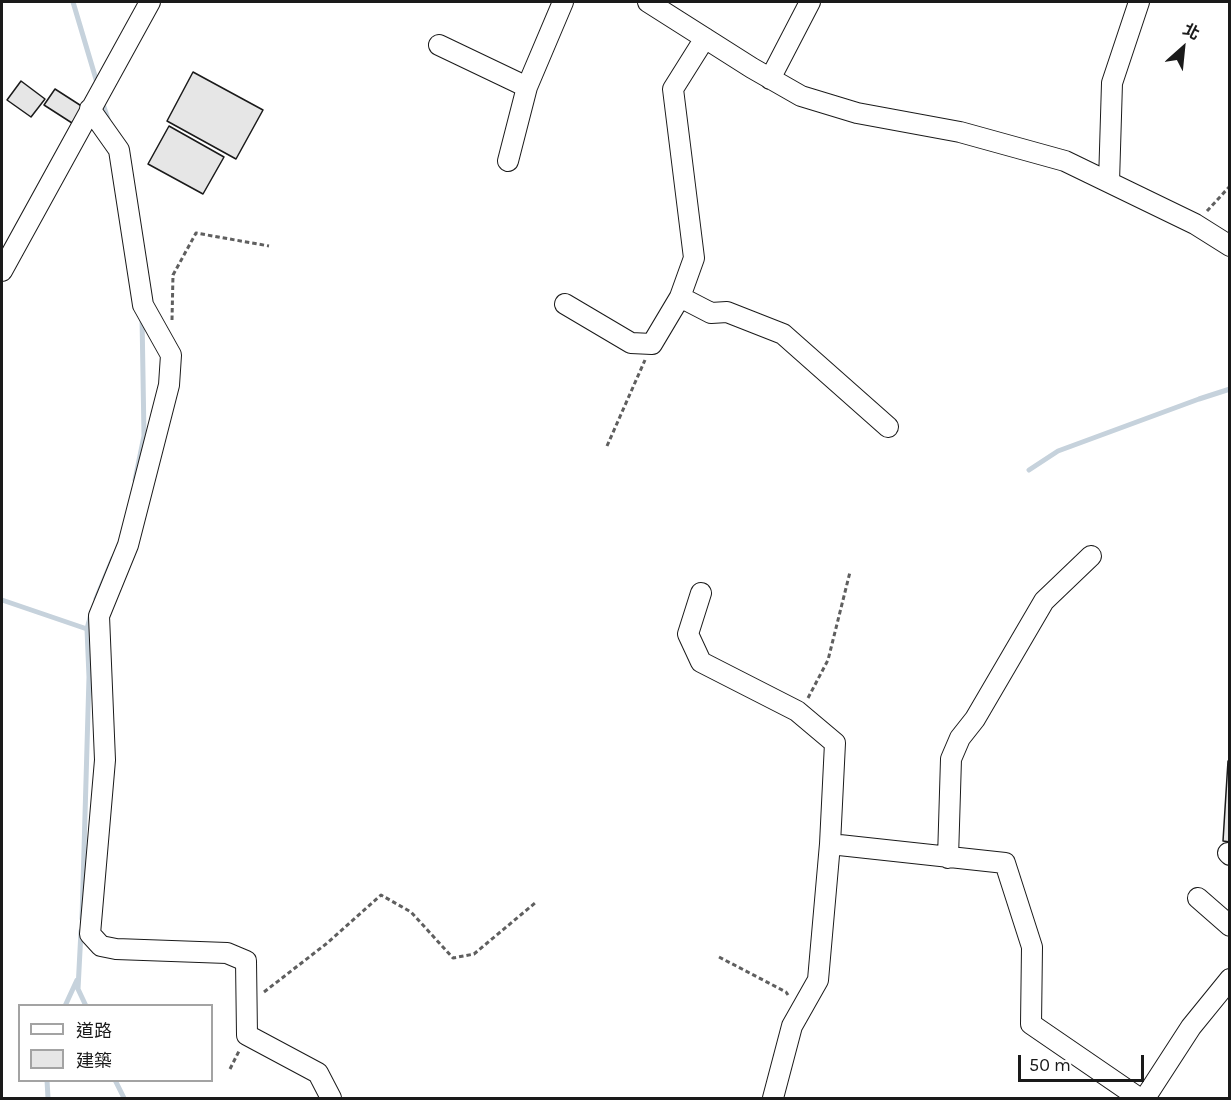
<!DOCTYPE html>
<meta charset="utf-8">
<style>
body{margin:0}
#map{position:relative;width:1231px;height:1100px;overflow:hidden;background:#fff;font-family:Karla,"Noto Sans TC",sans-serif}
canvas{display:block}
.frame{position:absolute;inset:0;border:3px solid #1a1a1a;pointer-events:none}
.legend{position:absolute;left:18px;top:1004px;width:195px;height:78px;box-sizing:border-box;background:#fff;border:2px solid #a3a3a3;margin:0;padding:8px 10px;list-style:none;font-size:18px;color:#1a1a1a}
.legend li{display:flex;align-items:center;gap:12px;height:30px}
.legend b{width:30px;border:2px solid #a3a3a3}
.north{position:absolute;left:1153px;top:18px;width:60px;height:60px;-webkit-text-stroke:4px #fff;paint-order:stroke;rotate:27deg;font-size:16px;font-weight:700;line-height:24px;text-align:center;color:#1a1a1a}
.north::after{content:'';display:block;margin:auto;width:21px;height:27px;background:#1a1a1a;clip-path:polygon(50% 0,100% 100%,50% 72%,0 100%)}
.scale{position:absolute;left:1018px;top:1055px;width:126px;height:27px;box-sizing:border-box;border:3px solid #1a1a1a;border-top:0;padding-left:8px;font-size:18px;line-height:21px;white-space:nowrap;color:#1a1a1a;-webkit-text-stroke:4px #fff;paint-order:stroke}
</style>
<div id="map">
<canvas width="1231" height="1100"></canvas>
<div class="frame"></div>
<ul class="legend">
<li><b style="height:8px;background:#fff"></b>道路</li>
<li><b style="height:16px;background:#e6e6e6"></b>建築</li>
</ul>
<div class="north">北</div>
<div class="scale">50 m</div>
</div>
<script>
const ctx = document.querySelector('canvas').getContext('2d');
ctx.lineJoin = 'round';
function shape(rows) {
  const path = new Path2D();
  for (const r of rows) {
    path.moveTo(r[0], r[1]);
    for (let i = 2; i < r.length; i += 2) path.lineTo(r[i], r[i + 1]);
  }
  return path;
}
function strokePath(path, color, width, dash) {
  ctx.strokeStyle = color;
  ctx.lineWidth = width;
  ctx.lineCap = dash ? 'butt' : 'round';
  ctx.setLineDash(dash || []);
  ctx.stroke(path);
}
function fillPath(path, color) {
  ctx.fillStyle = color;
  ctx.fill(path, 'evenodd');
}
const stream = shape([
 [73,2,98,86],
 [102,101,108,119],
 [1029,470,1058,451,1199,399,1230,389],
 [135,480,144,436,142,316],
 [96,599,113,558],
 [2,600,87,629],
 [82,919,89,677,87,629,91,614],
 [81,931,78,989,86,1006],
 [65,1006,77,980],
 [47,1080,48,1098],
 [115,1080,124,1098]
]);
const building = shape([
 [193,72,263,110,236,159,167,121,193,72],
 [21,81,45,99,31,117,7,100,21,81],
 [55,89,83,107,72,123,44,105,55,89],
 [169,126,224,157,203,194,148,164,169,126],
 [1228,761,1230,761,1230,842,1223,841,1228,761]
]);
const path = shape([
 [1207,211,1230,186],
 [172,320,173,275,196,233,269,246],
 [607,446,645,360],
 [808,698,828,660,850,572],
 [719,957,786,992,788,995],
 [264,992,326,944,381,895,411,912,453,958,474,954,535,903],
 [230,1069,240,1049]
]);
const minor = shape([
 [648,2,752,68,801,96,857,113,960,132,1065,161,1195,224,1230,246],
 [439,45,527,87],
 [770,79,810,2],
 [90,109,119,150,143,305,171,355,169,385,128,545,99,616,105,760,90,934,101,946,116,949,227,953,246,961,247,1035,318,1073,331,1098],
 [508,161,527,87,563,2],
 [1109,182,1112,83,1139,2],
 [2,271,150,2],
 [680,297,694,258,673,89,705,38],
 [565,304,631,343,652,344,680,297,711,313,727,312,783,334,888,427],
 [701,593,688,634,701,662,797,711,835,743,830,844,818,980,792,1026,773,1098],
 [830,844,1005,863,1032,947,1031,1024,1139,1098],
 [1228,853,1230,855],
 [948,858,951,759,960,738,975,719,1044,601,1091,556],
 [1198,898,1230,926],
 [1145,1098,1191,1027,1230,979]
]);
strokePath(stream, '#c6d2dc', 5);
fillPath(building, '#e6e6e6');
strokePath(building, '#1a1a1a', 1.5);
strokePath(minor, '#1a1a1a', 22);
strokePath(path, '#5f5f5f', 3, [4.5, 3]);
strokePath(minor, '#fff', 20);
</script>
